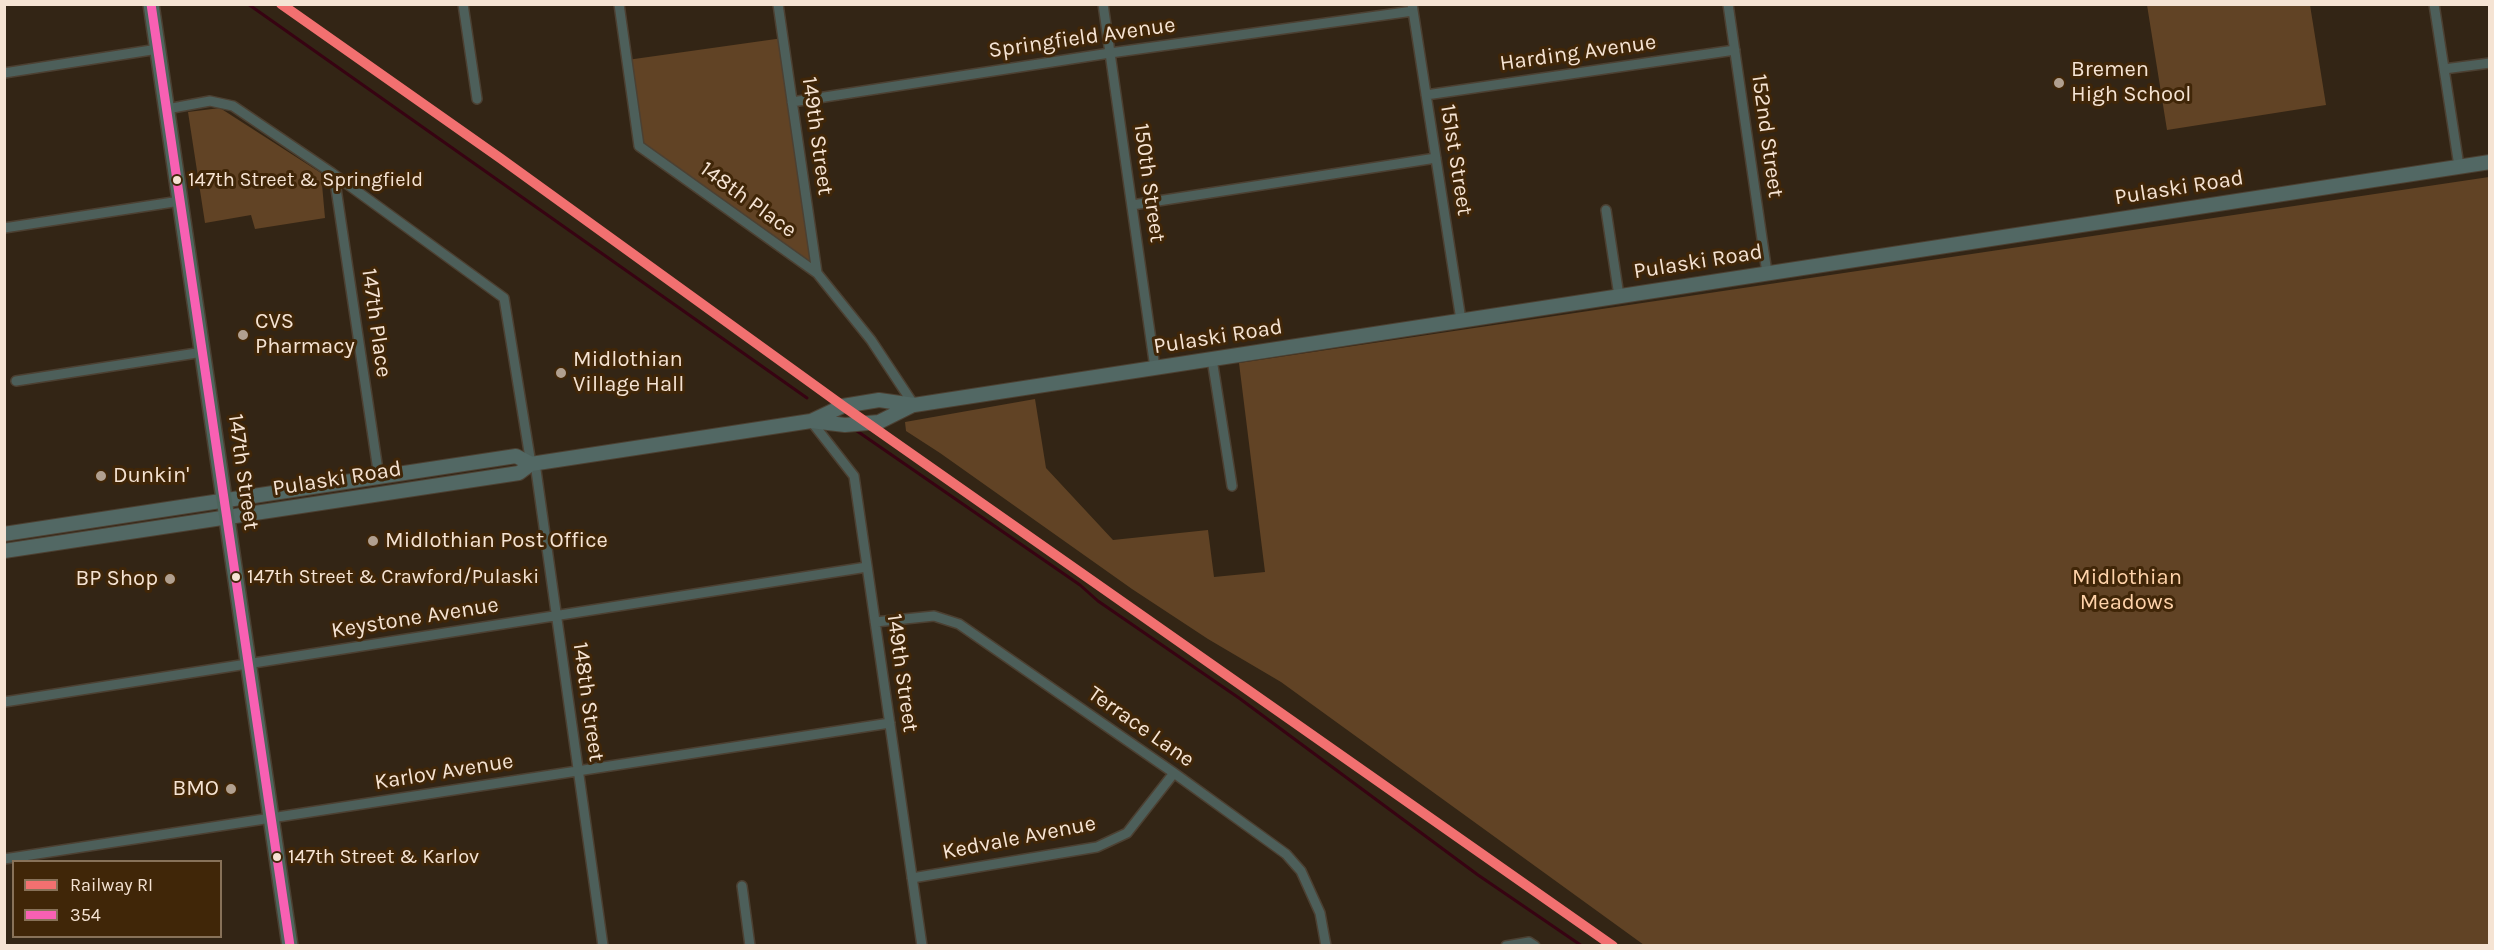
<!DOCTYPE html>
<style>
body{margin:0}
#map{position:relative;width:2494px;height:950px;overflow:hidden;background:#332515;font-family:Karla,sans-serif}
canvas{display:block}
.frame{position:absolute;inset:0;border:6px solid #f5e3d3;pointer-events:none}
.legend{position:absolute;left:12px;top:860px;width:210px;height:78px;box-sizing:border-box;background:#402608;border:2px solid #887259;margin:0;padding:8px 10px;list-style:none;font-size:18px;color:#f5e3d3}
.legend li{display:flex;align-items:center;gap:12px;height:30px}
.legend b{width:30px;border:2px solid #887259}
</style>
<div id="map">
<canvas width="2494" height="950"></canvas>
<div class="frame"></div>
<ul class="legend">
<li><b style="height:8px;background:#f27070"></b>Railway RI</li>
<li><b style="height:8px;background:#f860b3"></b>354</li>
</ul>
</div>
<script>
const ctx = document.querySelector('canvas').getContext('2d');
ctx.lineJoin = 'round';
function fillPath(path, color) {
  ctx.fillStyle = color;
  ctx.fill(path, 'evenodd');
}
function shape(rows) {
  const path = new Path2D();
  for (const r of rows) {
    path.moveTo(r[0], r[1]);
    for (let i = 2; i < r.length; i += 2) path.lineTo(r[i], r[i + 1]);
  }
  return path;
}
function strokePath(path, color, width, dash) {
  ctx.strokeStyle = color;
  ctx.lineWidth = width;
  ctx.lineCap = dash ? 'butt' : 'round';
  ctx.setLineDash(dash || []);
  ctx.stroke(path);
}
function label(font, color, halo, rows, align = 'center') {
  ctx.font = font + ' Karla,sans-serif';
  ctx.lineWidth = 6;
  ctx.setLineDash([]);
  ctx.textBaseline = 'middle';
  ctx.strokeStyle = halo;
  ctx.fillStyle = color;
  for (const [text, x, y, turn = 0] of rows) {
    ctx.save();
    ctx.translate(x, y);
    ctx.rotate((+turn || 0) * Math.PI / 180);
    ctx.textAlign = isNaN(turn) ? turn : align;
    if (halo) ctx.strokeText(text, 0, 0);
    ctx.fillText(text, 0, 0);
    ctx.restore();
  }
}
const green = shape([
 [2147,5,2310,5,2326,105,2167,130],
 [783,38,817,273,639,146,627,60],
 [220,108,321,173,325,218,255,229,251,215,205,223,188,112],
 [2489,177,2489,945,1644,945,1281,682,1208,639,1132,589,940,453,906,431,905,422,1035,399,1046,468,1113,540,1208,530,1214,577,1265,572,1239,363]
]);
const stream = shape([
 [248,4,807,398],
 [857,431,1080,585,1098,601,1239,698,1478,875,1582,946]
]);
const minor = shape([
 [463,4,477,99],
 [619,4,639,146,817,273,871,340,914,405],
 [778,4,817,273],
 [1103,4,1155,368],
 [1412,4,1461,320],
 [1728,4,1767,273],
 [2434,4,2459,166],
 [2444,69,2490,63],
 [4,73,158,49],
 [1426,95,1735,50],
 [792,102,1110,53,1413,11],
 [167,109,210,101,233,106,332,173,504,298,531,464],
 [334,175,379,477],
 [1132,205,1436,158],
 [1606,210,1619,296],
 [4,228,180,201],
 [1212,359,1232,486],
 [16,381,203,352],
 [811,421,854,476,922,946],
 [535,463,603,946],
 [875,622,934,616,959,624,1174,773,1286,854,1301,871,1320,913,1326,946],
 [4,702,867,567],
 [4,859,890,723],
 [912,878,1097,847,1127,833,1174,773],
 [742,886,750,946],
 [1506,946,1529,942,1535,946]
]);
const secondary = shape([
 [811,421,845,425,879,422,913,405],
 [4,534,516,456,531,464],
 [4,551,519,473,531,464,811,421,843,406,879,400,914,405,2490,162]
]);
const primary = shape([
 [151,4,290,946]
]);
const bus1 = shape([
 [151,4,290,946]
]);
const rail1 = shape([
 [281,4,500,158,843,406,1613,946]
]);
const markers = [
 [2059,83,6,"#b1a090"],
 [177,180,5,"#f5e3d3"],
 [243,335,6,"#b1a090"],
 [561,373,6,"#b1a090"],
 [101,476,6,"#b1a090"],
 [373,541,6,"#b1a090"],
 [236,577,5,"#f5e3d3"],
 [170,579,6,"#b1a090"],
 [231,789,6,"#b1a090"],
 [277,857,5,"#f5e3d3"]
];
const busNames = [
 ["147th Street & Springfield",188,180],
 ["147th Street & Crawford/Pulaski",247,577],
 ["147th Street & Karlov",288,857]
];
const streetNames = [
 ["Springfield Avenue",1082,38,-8],
 ["Harding Avenue",1578,53,-8],
 ["149th Street",817,136,82],
 ["152nd Street",1767,136,82],
 ["151st Street",1456,160,81],
 ["150th Street",1149,183,82],
 ["Pulaski Road",2179,188,-9],
 ["148th Place",748,200,36],
 ["Pulaski Road",1698,262,-9],
 ["147th Place",376,323,82],
 ["Pulaski Road",1218,337,-9],
 ["147th Street",243,472,82],
 ["Pulaski Road",337,479,-9],
 ["Keystone Avenue",415,618,-9],
 ["149th Street",902,673,82],
 ["148th Street",588,702,82],
 ["Terrace Lane",1141,727,35],
 ["Karlov Avenue",444,772,-9],
 ["Kedvale Avenue",1019,838,-11]
];
const poiNames = [
 ["Bremen",2071,70],
 ["High School",2071,95],
 ["CVS",255,322],
 ["Pharmacy",255,347],
 ["Midlothian",573,360],
 ["Village Hall",573,385],
 ["Dunkin'",113,476],
 ["Midlothian Post Office",385,541],
 ["BP Shop",158,579,"right"],
 ["BMO",219,789,"right"]
];
const parkNames = [
 ["Midlothian",2127,578],
 ["Meadows",2127,603]
];
fillPath(green, '#614325');
strokePath(stream, '#370312', 3);
strokePath(minor, '#4c4032', 12);
strokePath(secondary, '#4c4032', 16);
strokePath(primary, '#4c4032', 18);
strokePath(minor, '#4d5f5a', 9);
strokePath(secondary, '#526864', 14);
strokePath(primary, '#4d655d', 15);
strokePath(bus1, '#f860b3', 9);
strokePath(rail1, '#f27070', 10);
for (const [x, y, r, color] of markers) {
  const dot = new Path2D();
  dot.arc(x, y, r, 0, 2 * Math.PI);
  ctx.fillStyle = color;
  ctx.fill(dot);
  strokePath(dot, '#402608', 2);
}
label('20px', '#f5e3d3', '#402608', busNames, 'left');
label('22px', '#f5e3d3', '#402608', streetNames);
label('22px', '#f5e3d3', '#402608', poiNames, 'left');
label('22px', '#ffd3aa', '#402608', parkNames);
</script>
